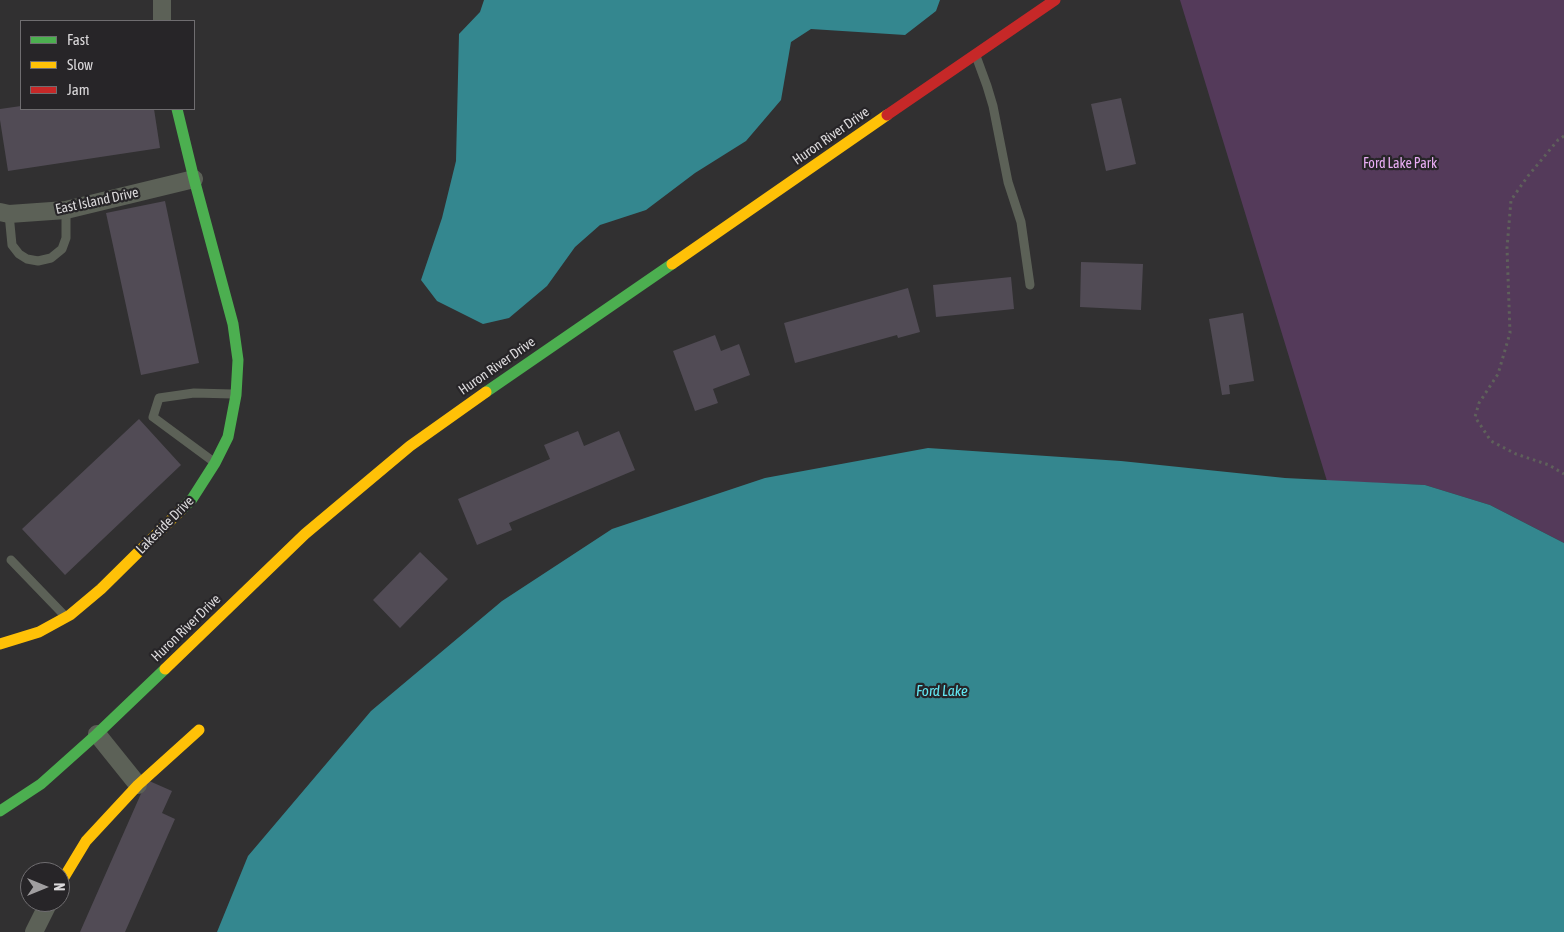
<!DOCTYPE html>
<style>
body{margin:0}
#map{position:relative;width:1564px;height:932px;overflow:hidden;background:#313031;font-family:"Asap Condensed",sans-serif}
canvas{display:block}
.legend{position:absolute;left:20px;top:20px;width:175px;height:90px;box-sizing:border-box;background:#272528;border:1px solid #6f6d70;margin:0;padding:6px 9px;list-style:none;font-size:15px;color:#dbd9db}
.legend li{display:flex;align-items:center;gap:10px;height:25px}
.legend b{width:25px;border:1px solid #6f6d70}
.north{position:absolute;left:20px;top:862px;width:50px;height:50px;box-sizing:border-box;background:#272528;border:1px solid #6f6d70;border-radius:50%;rotate:90deg;font-size:14px;font-weight:700;line-height:20px;text-align:center;color:#dbd9db}
.north::after{content:'';display:block;margin:auto;width:18px;height:22px;background:#a09ea0;clip-path:polygon(50% 0,100% 100%,50% 72%,0 100%)}
</style>
<div id="map">
<canvas width="1564" height="932"></canvas>
<ul class="legend">
<li><b style="height:6px;background:#4caf50"></b>Fast</li>
<li><b style="height:6px;background:#ffc107"></b>Slow</li>
<li><b style="height:6px;background:#c62828"></b>Jam</li>
</ul>
<div class="north">N</div>
</div>
<script>
const ctx = document.querySelector('canvas').getContext('2d');
ctx.lineJoin = 'round';
function fillPath(path, color) {
  ctx.fillStyle = color;
  ctx.fill(path, 'evenodd');
}
function shape(rows) {
  const path = new Path2D();
  for (const r of rows) {
    path.moveTo(r[0], r[1]);
    for (let i = 2; i < r.length; i += 2) path.lineTo(r[i], r[i + 1]);
  }
  return path;
}
function strokePath(path, color, width, dash) {
  ctx.strokeStyle = color;
  ctx.lineWidth = width;
  ctx.lineCap = dash ? 'butt' : 'round';
  ctx.setLineDash(dash || []);
  ctx.stroke(path);
}
function label(font, color, halo, rows, align = 'center') {
  ctx.font = font + ' "Asap Condensed",sans-serif';
  ctx.lineWidth = 4.5;
  ctx.setLineDash([]);
  ctx.textBaseline = 'middle';
  ctx.strokeStyle = halo;
  ctx.fillStyle = color;
  for (const [text, x, y, turn = 0] of rows) {
    ctx.save();
    ctx.translate(x, y);
    ctx.rotate((+turn || 0) * Math.PI / 180);
    ctx.textAlign = isNaN(turn) ? turn : align;
    if (halo) ctx.strokeText(text, 0, 0);
    ctx.fillText(text, 0, 0);
    ctx.restore();
  }
}
const green = shape([
 [1180,0,1564,0,1564,543,1490,505,1425,485,1327,481]
]);
const water = shape([
 [484,0,940,0,936,11,905,35,811,29,791,42,781,100,746,141,695,173,646,210,600,225,575,247,547,286,509,318,483,324,437,301,421,280,442,218,456,161,459,34,480,12],
 [928,448,1121,461,1285,478,1425,485,1490,505,1564,543,1564,932,217,932,248,856,371,711,502,601,612,529,765,478]
]);
const building = shape([
 [1121,98,1136,164,1106,171,1091,104],
 [21,106,21,109,154,109,160,148,8,171,0,120,0,109],
 [165,201,199,363,141,375,106,213],
 [1081,262,1143,264,1141,310,1080,307],
 [1011,277,1014,309,936,317,933,285],
 [908,288,920,332,898,338,897,335,795,363,784,323],
 [1243,313,1254,381,1229,385,1230,394,1222,395,1209,319],
 [715,335,721,351,739,344,750,375,713,389,718,403,695,411,673,351],
 [139,419,181,465,65,575,22,529],
 [578,431,584,446,619,431,635,470,509,523,512,530,477,545,458,499,550,459,544,445],
 [420,552,448,579,400,628,373,600],
 [147,780,172,791,162,813,175,819,125,932,80,932]
]);
const path = shape([
 [1564,136,1558,140,1528,176,1511,200,1507,248,1510,333,1498,374,1479,403,1475,417,1491,441,1516,454,1549,465,1564,474]
]);
const lane = shape([
 [976,56,987,86,993,106,1008,182,1021,222,1030,285],
 [9,214,12,245,19,254,27,259,38,261,51,258,62,249,66,238,66,210],
 [214,462,153,417,159,398,194,393,233,394],
 [11,560,64,615]
]);
const street = shape([
 [162,21,162,0],
 [0,212,9,214,66,210,194,179],
 [97,734,138,785],
 [34,932,49,902]
]);
const fast = shape([
 [177,109,194,179,233,324,238,360,236,395,228,437,215,463,192,499,182,509],
 [486,392,672,264],
 [0,811,41,784,97,734,165,669]
]);
const slow = shape([
 [672,264,887,115],
 [0,644,39,632,70,615,101,589,182,509],
 [165,669,305,534,410,446,486,392],
 [60,884,86,841,138,785,199,730]
]);
const jam = shape([
 [887,115,1055,0]
]);
const streetNames = [
 ["Huron River Drive",831,136,-35],
 ["East Island Drive",97,201,-12],
 ["Huron River Drive",497,366,-35],
 ["Lakeside Drive",165,525,-45],
 ["Huron River Drive",186,628,-44]
];
const parkNames = [
 ["Ford Lake Park",1400,164]
];
const waterNames = [
 ["Ford Lake",942,691]
];
fillPath(green, '#543a5a');
fillPath(water, '#34878f');
fillPath(building, '#514b55');
strokePath(path, '#5f615b', 3, [2.5, 4]);
strokePath(lane, '#5c6157', 9);
strokePath(street, '#5c6157', 18);
strokePath(fast, '#4caf50', 11);
strokePath(slow, '#ffc107', 11);
strokePath(jam, '#c62828', 11);
label('14px', '#dbd9db', '#272528', streetNames);
label('14px', '#e9adf4', '#272528', parkNames);
label('italic 15px', '#62e6f1', '#272528', waterNames);
</script>
